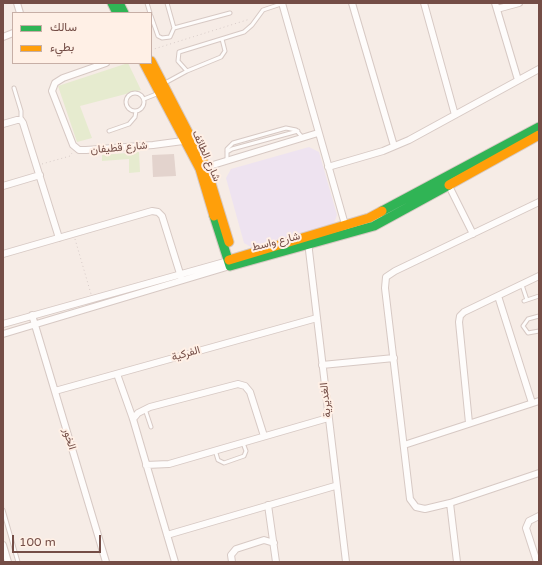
<!DOCTYPE html>
<meta charset="utf-8">
<style>
body{margin:0}
#map{position:relative;width:542px;height:565px;overflow:hidden;background:#f6ece6;font-family:"Varela Round",Vazirmatn,sans-serif}
canvas{display:block}
.frame{position:absolute;inset:0;border:4px solid #744d46;pointer-events:none}
.legend{position:absolute;left:12px;top:12px;width:140px;height:52px;box-sizing:border-box;background:#fff0e6;border:1px solid #c7afa6;margin:0;padding:5px 7px;list-style:none;font-size:12px;color:#744d46}
.legend li{display:flex;align-items:center;gap:8px;height:20px}
.legend b{width:20px;border:1px solid #c7afa6}
.scale{position:absolute;left:12px;top:535px;width:89px;height:18px;box-sizing:border-box;border:2px solid #744d46;border-top:0;padding-left:5px;font-size:12px;line-height:14px;white-space:nowrap;color:#744d46;-webkit-text-stroke:3px #fff0e6;paint-order:stroke}
</style>
<div id="map">
<canvas width="542" height="565"></canvas>
<div class="frame"></div>
<ul class="legend">
<li><b style="height:5px;background:#30b455"></b>سالك</li>
<li><b style="height:5px;background:#ff9f0a"></b>بطيء</li>
</ul>
<div class="scale">100 m</div>
</div>
<script>
const ctx = document.querySelector('canvas').getContext('2d');
ctx.lineJoin = 'round';
function fillPath(path, color) {
  ctx.fillStyle = color;
  ctx.fill(path, 'evenodd');
}
function shape(rows) {
  const path = new Path2D();
  for (const r of rows) {
    if (r.length === 3) {
      path.moveTo(r[0] + r[2], r[1]);
      path.arc(r[0], r[1], r[2], 0, 2 * Math.PI);
      continue;
    }
    path.moveTo(r[0], r[1]);
    for (let i = 2; i < r.length; i += 2) path.lineTo(r[i], r[i + 1]);
  }
  return path;
}
function strokePath(path, color, width, dash) {
  ctx.strokeStyle = color;
  ctx.lineWidth = width;
  ctx.lineCap = dash ? 'butt' : 'round';
  ctx.setLineDash(dash || []);
  ctx.stroke(path);
}
function label(font, color, halo, rows, align = 'center') {
  ctx.font = font + ' "Varela Round",Vazirmatn,sans-serif';
  ctx.lineWidth = 4;
  ctx.setLineDash([]);
  ctx.textBaseline = 'middle';
  ctx.strokeStyle = halo;
  ctx.fillStyle = color;
  for (const [text, x, y, turn = 0] of rows) {
    ctx.save();
    ctx.translate(x, y);
    ctx.rotate((+turn || 0) * Math.PI / 180);
    ctx.textAlign = isNaN(turn) ? turn : align;
    if (halo) ctx.strokeText(text, 0, 0);
    ctx.fillText(text, 0, 0);
    ctx.restore();
  }
}
const education = shape([
 [309,147,319,152,337,215,334,223,251,247,244,243,226,178,231,169]
]);
const green = shape([
 [128,63,141,90,80,106,92,138,77,142,58,86],
 [139,152,140,172,129,173,129,159,102,161,102,155]
]);
const building = shape([
 [174,154,176,176,153,177,152,155]
]);
const path = shape([
 [151,50,250,19],
 [42,164,70,156,72,153],
 [75,239,91,294]
]);
const lane = shape([
 [147,3,150,13],
 [151,16,158,36,162,38,170,37,174,28,167,3],
 [174,28,230,13],
 [187,71,178,61,179,52,244,32,252,25,263,10,281,4],
 [165,83,187,71,221,57,225,51,222,39],
 [14,88,21,111,21,120],
 [135,102,9],
 [144,99,159,93],
 [109,131,129,124,135,117,136,111],
 [227,152,232,149,298,131],
 [227,160,227,149,233,143,286,128,296,130,302,137],
 [522,285,527,300],
 [524,301,539,296],
 [539,316,528,319,523,326,528,333,539,331],
 [145,409,151,427],
 [215,450,218,460,224,463,244,456,246,451,243,443],
 [3,510,18,562]
]);
const street = shape([
 [17,3,20,13],
 [282,3,346,228],
 [352,3,394,146],
 [424,3,455,115],
 [495,3,518,80],
 [497,9,519,3],
 [3,37,13,33],
 [106,63,63,78,55,83,52,91,73,145,79,150,86,150,153,145,183,141,188,139],
 [3,124,17,120,21,120,23,123,59,238],
 [328,167,383,151,409,140,539,69],
 [203,168,318,133],
 [447,182,473,234],
 [3,186,40,175],
 [539,202,395,271,386,277,385,288,410,499,416,507,425,509,450,503,539,473],
 [308,242,346,562],
 [3,254,152,211,158,212,162,216,182,280],
 [498,296,532,403],
 [32,315,106,562],
 [3,324,228,261],
 [3,334,230,266],
 [322,365,394,358],
 [117,374,133,419,175,562],
 [55,391,317,318],
 [133,419,138,413,150,407,238,384,245,386,250,392,264,436],
 [469,423,459,322,460,316,464,312,539,276],
 [404,445,539,401],
 [146,465,169,464,328,418],
 [450,503,457,562],
 [268,505,276,562],
 [167,535,335,486],
 [3,545,8,562],
 [232,562,231,555,236,549,264,540,274,543],
 [537,562,526,528,529,521,539,516]
]);
const fast = shape([
 [112,3,117,13],
 [119,3,124,13],
 [382,211,539,127],
 [214,216,230,266,374,226,449,185]
]);
const slow = shape([
 [151,61,206,167,229,242],
 [144,63,200,169,214,216],
 [449,185,539,135],
 [229,260,369,218,382,211]
]);
const streetNames = [
 ["شارع قطيفان",119,148,-5],
 ["شارع الطائف",206,156,66],
 ["شارع واسط",276,242,-14],
 ["الفركية",186,354,-16],
 ["الغديرية",326,400,-96],
 ["الخور",69,439,73]
];
fillPath(education, '#eee3f0');
fillPath(green, '#e6ebcf');
fillPath(building, '#e3d3cd');
strokePath(lane, '#d7c9c4', 5);
strokePath(street, '#d7c9c4', 8);
strokePath(fast, '#d6c8c2', 11);
strokePath(slow, '#d6c8c2', 11);
strokePath(path, '#d7cbc8', 1, [1, 3]);
strokePath(lane, '#fefcfb', 3);
strokePath(street, '#fefcfb', 6);
strokePath(fast, '#30b455', 9);
strokePath(slow, '#ff9f0a', 9);
label('11px', '#744d46', '#fff0e6', streetNames);
</script>
